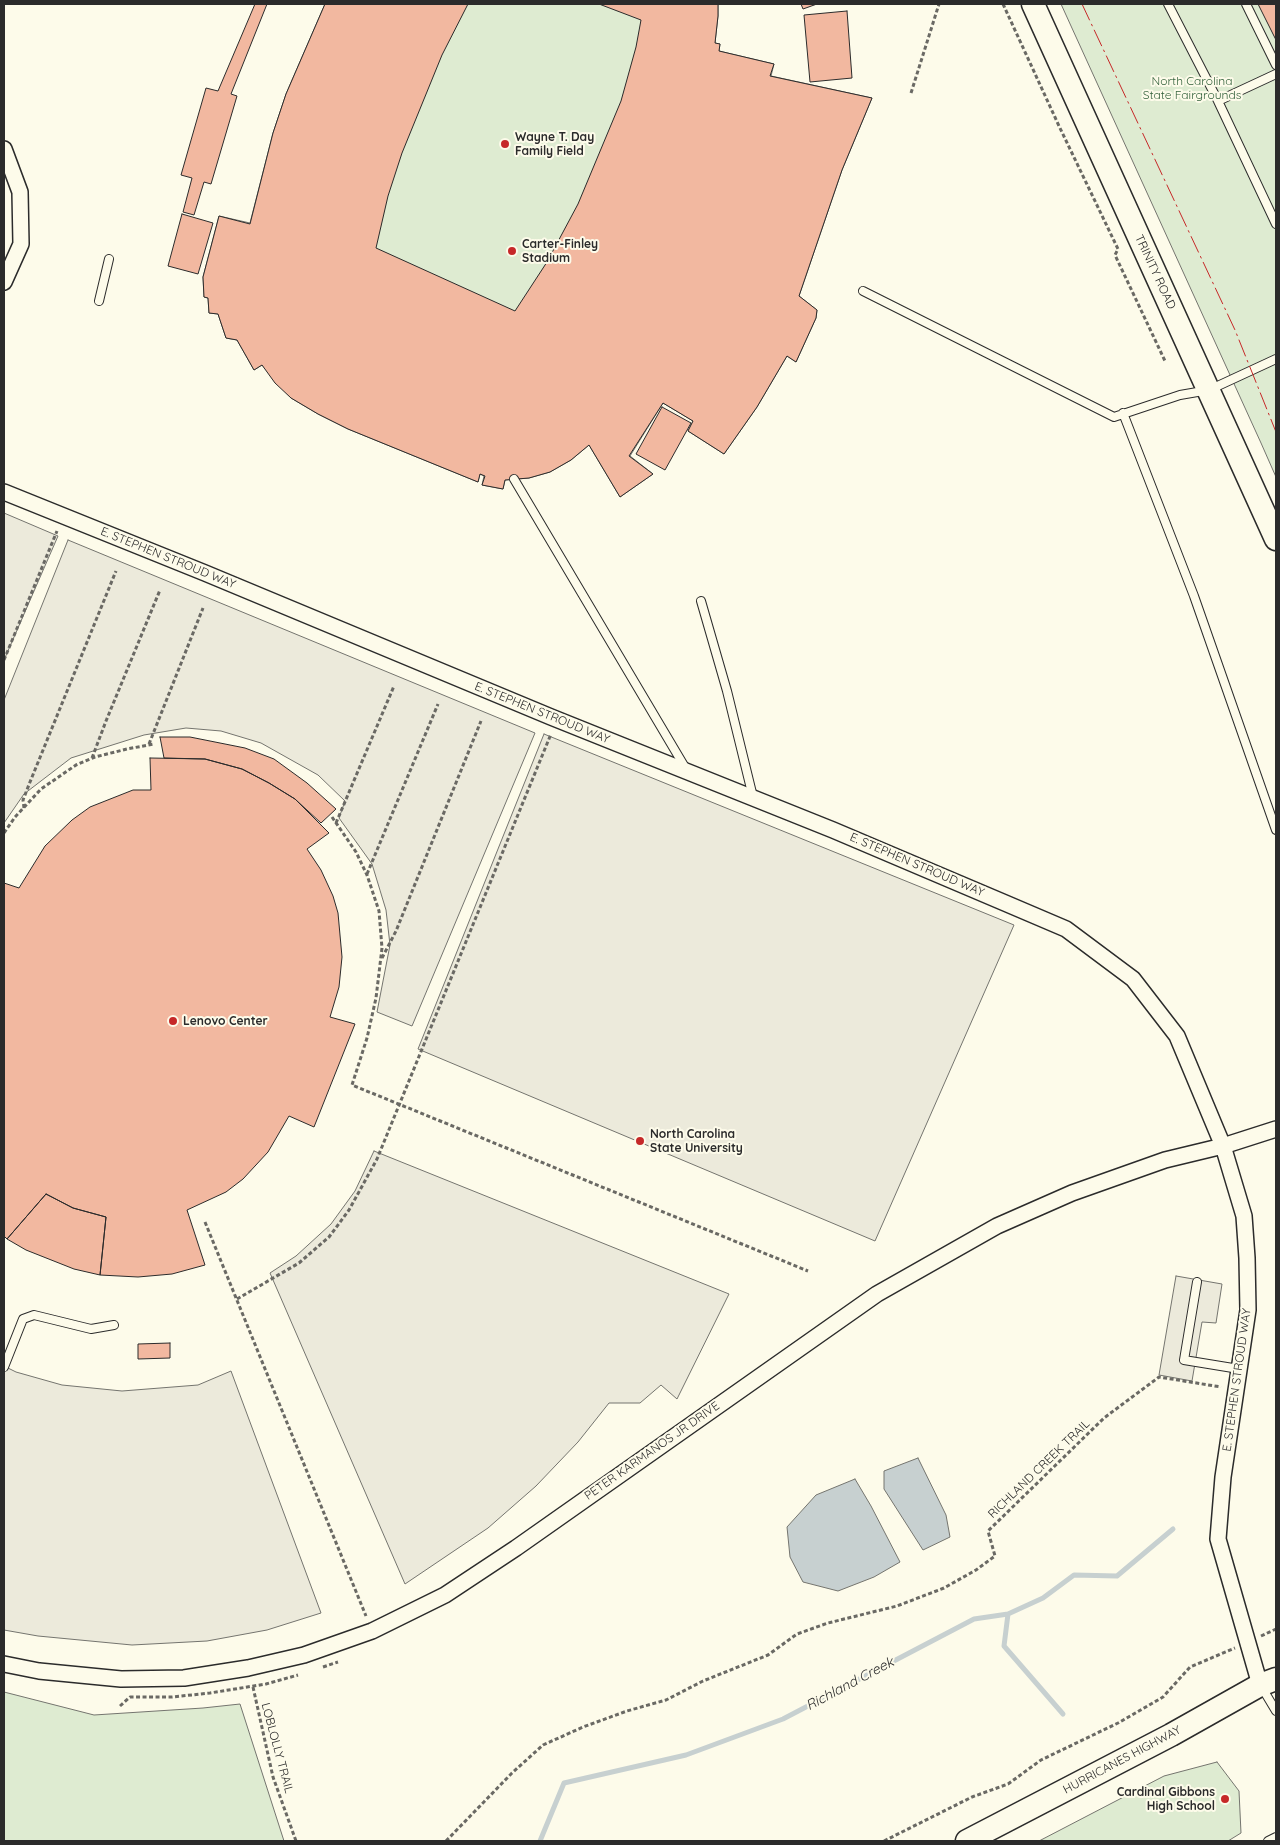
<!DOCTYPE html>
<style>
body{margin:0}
#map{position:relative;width:1280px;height:1845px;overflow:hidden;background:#fdfbea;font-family:Quicksand,sans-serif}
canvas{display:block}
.frame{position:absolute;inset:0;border:5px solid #2b2b2b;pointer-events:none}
</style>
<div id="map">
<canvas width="1280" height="1845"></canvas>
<div class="frame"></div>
</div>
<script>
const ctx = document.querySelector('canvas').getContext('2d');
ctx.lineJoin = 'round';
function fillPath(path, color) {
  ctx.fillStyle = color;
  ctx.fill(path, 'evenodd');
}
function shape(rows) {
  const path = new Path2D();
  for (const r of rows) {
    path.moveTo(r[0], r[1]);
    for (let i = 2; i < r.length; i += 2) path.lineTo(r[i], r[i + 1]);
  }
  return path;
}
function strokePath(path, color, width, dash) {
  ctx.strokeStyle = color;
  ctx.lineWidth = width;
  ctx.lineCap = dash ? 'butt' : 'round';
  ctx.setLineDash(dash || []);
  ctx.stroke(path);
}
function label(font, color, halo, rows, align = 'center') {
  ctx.font = font + ' Quicksand,sans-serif';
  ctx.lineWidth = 4;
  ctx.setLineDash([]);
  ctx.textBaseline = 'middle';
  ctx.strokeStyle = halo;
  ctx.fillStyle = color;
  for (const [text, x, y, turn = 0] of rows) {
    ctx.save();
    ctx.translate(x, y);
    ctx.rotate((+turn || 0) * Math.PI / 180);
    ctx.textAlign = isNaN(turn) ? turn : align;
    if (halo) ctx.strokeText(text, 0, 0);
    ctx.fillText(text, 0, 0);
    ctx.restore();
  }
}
const green = shape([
 [325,4,718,4,718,16,715,43,720,44,719,51,774,64,771,76,872,98,842,170,799,296,817,310,816,318,796,362,787,356,757,407,724,454,688,431,693,421,663,403,630,456,653,474,620,497,589,445,571,460,550,472,529,478,505,480,503,489,482,485,484,476,480,474,478,482,348,429,318,414,291,398,262,365,254,370,237,340,226,338,218,314,209,313,208,298,204,297,203,277,219,216,250,223,273,133,286,94,325,4],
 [1061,4,1276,4,1276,477,1261,443,1061,4],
 [4,1692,94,1715,203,1708,240,1704,284,1841,4,1841,4,1692],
 [1217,1762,1239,1791,1241,1833,1228,1841,1039,1841,1164,1776,1217,1762]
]);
const parking = shape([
 [4,513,58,536,4,660,4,513],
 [68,540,535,733,412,1026,377,1012,390,945,386,910,372,864,339,818,345,801,318,775,261,743,221,731,186,728,144,735,71,758,24,794,4,823,4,700,68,540],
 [544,734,1014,925,875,1241,418,1049,544,734],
 [374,1151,729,1294,677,1399,661,1385,640,1403,609,1403,578,1442,536,1486,488,1528,405,1584,270,1273,296,1256,331,1224,355,1191,374,1151],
 [1176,1276,1222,1284,1216,1323,1202,1322,1192,1381,1159,1375,1176,1276],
 [4,1366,16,1372,62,1385,122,1391,198,1385,231,1371,321,1613,267,1630,207,1641,132,1645,38,1636,4,1630,4,1366]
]);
const water = shape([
 [918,1458,946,1515,950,1537,923,1550,884,1489,884,1471,918,1458],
 [855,1479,871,1506,900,1562,874,1577,838,1591,803,1582,790,1557,787,1527,816,1495,855,1479]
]);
const stream = shape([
 [1008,1614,1004,1646,1063,1714],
 [540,1841,564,1783,686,1755,783,1719,974,1619,1008,1614,1043,1598,1074,1575,1117,1576,1173,1529]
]);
const building = shape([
 [255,4,267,4,231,94,237,96,211,184,204,182,194,215,183,212,192,178,181,175,206,88,218,91,255,4],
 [325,4,468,4,442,55,402,153,388,196,376,248,515,311,547,262,578,204,621,101,636,47,641,20,599,4,718,4,718,16,715,43,720,44,719,51,774,64,770,76,872,98,842,170,799,296,817,310,816,318,796,362,787,356,757,407,724,454,688,431,693,421,663,403,629,456,653,474,620,497,589,445,571,460,550,472,529,478,505,480,503,489,482,485,485,476,480,474,478,482,348,429,318,414,291,398,275,383,262,365,254,370,237,340,226,338,218,314,209,313,208,298,204,297,203,277,219,216,250,224,273,133,286,94,325,4],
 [801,4,817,4,803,9,801,4],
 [1258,4,1276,4,1276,40,1258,4],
 [847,11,852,78,810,82,804,15,847,11],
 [182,214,213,223,198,274,168,266,182,214],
 [662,407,691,423,665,470,636,454,662,407],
 [160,737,190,737,245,748,274,759,307,783,336,809,321,823,295,799,269,783,242,769,205,759,164,758,160,737],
 [150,758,205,759,242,769,269,783,295,799,329,833,307,849,321,870,333,896,338,913,342,957,339,987,330,1017,355,1024,314,1127,289,1116,268,1152,243,1179,226,1192,187,1210,205,1265,172,1274,138,1277,100,1275,106,1217,73,1208,46,1194,7,1239,4,1236,4,883,19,888,45,846,72,820,90,807,133,790,151,790,150,758],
 [46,1194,73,1208,106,1217,100,1275,74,1269,26,1250,7,1239,46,1194],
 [170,1343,170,1358,138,1359,138,1344,170,1343]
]);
const path = shape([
 [1003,4,1059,126,1118,249,1115,255,1165,361],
 [911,93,939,4],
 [4,660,57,531],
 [149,744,203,608],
 [92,758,106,721,160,590],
 [24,808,23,800,30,782,116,571],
 [332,817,356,852,367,875,379,911,382,948,376,998,367,1038,352,1085,808,1271],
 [336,823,394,686],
 [4,833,15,817,41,789,76,765,95,757,127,749,154,744],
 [367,874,438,704],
 [382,958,396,931,481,721],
 [205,1222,366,1616],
 [237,1299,299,1263,329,1237,349,1210,377,1159,551,734],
 [1261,1636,1276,1629],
 [323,1667,338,1662],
 [253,1687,273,1777,296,1841],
 [120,1706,130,1697,172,1697,210,1693,266,1684,298,1675],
 [446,1841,512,1773,543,1745,583,1727,627,1711,666,1700,703,1681,768,1655,797,1634,828,1623,897,1606,944,1588,976,1570,995,1556,988,1531,1104,1418,1159,1377,1221,1387],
 [884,1841,972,1797,1008,1784,1041,1760,1118,1723,1163,1697,1190,1667,1235,1648]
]);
const lane = shape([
 [1168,4,1218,101,1276,74],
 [1246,4,1276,65],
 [1218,101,1276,224],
 [863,291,1114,417,1180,395,1209,390,1276,359],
 [99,301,109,259],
 [1123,413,1194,596,1276,830],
 [514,479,686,769],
 [701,601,727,691,753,797],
 [1197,1282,1184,1360,1239,1369],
 [4,1367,23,1319,34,1315,91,1329,114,1325],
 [1261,1686,1276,1711],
 [1268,1841,1276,1837]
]);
const street = shape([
 [4,149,20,192,21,244,4,282],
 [4,492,205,573,551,717,833,830,1005,903,1066,929,1133,979,1177,1036,1223,1146,1244,1216,1247,1258,1248,1310,1223,1477,1218,1539,1260,1685],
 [4,1664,39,1671,121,1679,184,1678,248,1668,304,1655,372,1631,445,1595,516,1548,877,1294,997,1226,1072,1193,1165,1160,1223,1146,1276,1129]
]);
const secondary = shape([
 [1033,4,1276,539],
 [967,1841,1171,1735,1260,1685,1276,1679]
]);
const power = shape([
 [1082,4,1235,330,1276,432]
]);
const markers = [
 [505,144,5,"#c62828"],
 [512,251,5,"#c62828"],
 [173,1021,5,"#c62828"],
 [640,1141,5,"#c62828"],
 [1225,1799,5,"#c62828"]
];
const parkNames = [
 ["North Carolina",1192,81],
 ["State Fairgrounds",1192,95]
];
const poiNames = [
 ["Wayne T. Day",515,137],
 ["Family Field",515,151],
 ["Carter-Finley",522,244],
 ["Stadium",522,258],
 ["Lenovo Center",183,1021],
 ["North Carolina",650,1134],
 ["State University",650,1148],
 ["Cardinal Gibbons",1215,1792,"right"],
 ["High School",1215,1806,"right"]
];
const streetNames = [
 ["TRINITY ROAD",1155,272,65],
 ["E. STEPHEN STROUD WAY",168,558,22],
 ["E. STEPHEN STROUD WAY",542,713,22],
 ["E. STEPHEN STROUD WAY",917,865,23],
 ["E. STEPHEN STROUD WAY",1237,1380,-82],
 ["PETER KARMANOS JR DRIVE",652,1451,-35],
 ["RICHLAND CREEK TRAIL",1039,1469,-44],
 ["LOBLOLLY TRAIL",277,1748,75],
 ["HURRICANES HIGHWAY",1122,1760,-28]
];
const waterNames = [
 ["Richland Creek",850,1684,-28]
];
fillPath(green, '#deebd1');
strokePath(green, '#74746e', 1);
fillPath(parking, '#eceadb');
strokePath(parking, '#74746e', 1);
fillPath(water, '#c7d0d0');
strokePath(water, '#74746e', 1);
strokePath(stream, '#c7d0d0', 5);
fillPath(building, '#f2b8a0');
strokePath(building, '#2b2b2b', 1);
strokePath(lane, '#2b2b2b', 10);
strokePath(street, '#2b2b2b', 18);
strokePath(secondary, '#2b2b2b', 25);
strokePath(path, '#6a6964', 3, [4, 2.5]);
strokePath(lane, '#fdfbea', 8);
strokePath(street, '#fdfbea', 15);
strokePath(secondary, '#fdfbea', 22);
strokePath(power, '#c62828', 1, [18, 4, 2.5, 4]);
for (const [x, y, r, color] of markers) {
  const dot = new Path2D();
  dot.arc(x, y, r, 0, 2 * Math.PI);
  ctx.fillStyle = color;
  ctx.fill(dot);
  strokePath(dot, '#fdfbea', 2);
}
label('12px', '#34623c', '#fdfbea', parkNames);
label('bold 12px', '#2b2b2b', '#fdfbea', poiNames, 'left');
label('12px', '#2b2b2b', '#fdfbea', streetNames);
label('italic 14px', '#2b2b2b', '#fdfbea', waterNames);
</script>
